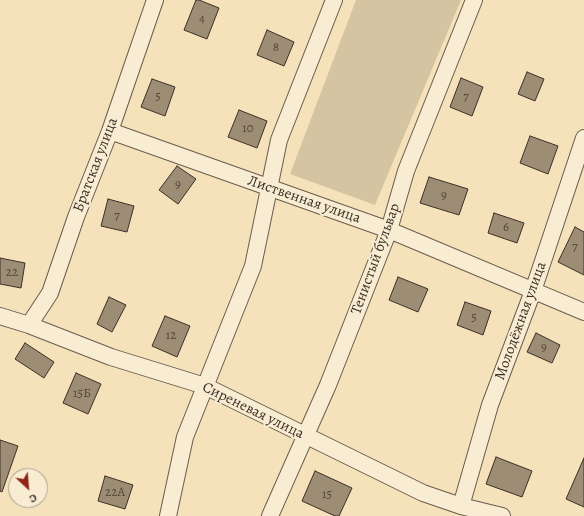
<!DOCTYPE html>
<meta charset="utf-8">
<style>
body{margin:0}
#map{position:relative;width:584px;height:516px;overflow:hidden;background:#f5e2bb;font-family:Alegreya,serif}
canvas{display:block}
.north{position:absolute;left:8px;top:468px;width:40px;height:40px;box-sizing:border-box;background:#f8ecd3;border:1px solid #aca18e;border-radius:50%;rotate:154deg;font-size:11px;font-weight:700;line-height:16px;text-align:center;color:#3b3027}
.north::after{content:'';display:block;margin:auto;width:14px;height:18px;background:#8f2418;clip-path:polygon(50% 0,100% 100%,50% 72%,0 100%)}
</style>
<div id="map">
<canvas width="584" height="516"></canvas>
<div class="north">С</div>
</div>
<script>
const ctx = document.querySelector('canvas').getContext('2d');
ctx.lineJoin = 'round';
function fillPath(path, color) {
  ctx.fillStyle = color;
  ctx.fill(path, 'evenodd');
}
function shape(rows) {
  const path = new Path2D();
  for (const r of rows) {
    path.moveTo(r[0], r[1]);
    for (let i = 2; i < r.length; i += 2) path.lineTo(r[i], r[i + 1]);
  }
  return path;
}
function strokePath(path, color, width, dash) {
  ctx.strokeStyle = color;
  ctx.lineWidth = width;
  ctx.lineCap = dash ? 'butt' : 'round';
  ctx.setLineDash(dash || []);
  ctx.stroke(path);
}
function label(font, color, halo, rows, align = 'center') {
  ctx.font = font + ' Alegreya,serif';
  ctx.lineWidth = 4;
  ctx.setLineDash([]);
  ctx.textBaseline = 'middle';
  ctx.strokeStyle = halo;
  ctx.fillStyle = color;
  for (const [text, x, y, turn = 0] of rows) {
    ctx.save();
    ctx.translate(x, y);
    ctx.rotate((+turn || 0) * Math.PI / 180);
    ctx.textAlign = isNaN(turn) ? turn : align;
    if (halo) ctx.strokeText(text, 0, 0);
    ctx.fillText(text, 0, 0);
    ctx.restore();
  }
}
const green = shape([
 [356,0,461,0,375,205,290,174]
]);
const building = shape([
 [196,0,199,0,219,8,207,39,184,30,196,0],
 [267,30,294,42,284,66,257,55,267,30],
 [527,72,544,79,535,101,518,94,527,72],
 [461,78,483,87,472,116,450,107,461,78],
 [152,79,175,87,165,116,141,107,152,79],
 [239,110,267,121,257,148,228,137,239,110],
 [530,136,558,146,548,174,520,163,530,136],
 [177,166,196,179,178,204,159,190,177,166],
 [429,177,468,189,459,215,420,203,429,177],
 [108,199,134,206,127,232,101,226,108,199],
 [494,213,524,223,517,243,488,233,494,213],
 [575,227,584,232,584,275,558,262,575,227],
 [0,258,25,263,21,288,0,284,0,258],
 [398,277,428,289,418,312,389,300,398,277],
 [109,297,126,305,112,332,97,324,109,297],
 [465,302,491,311,483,335,457,325,465,302],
 [165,316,190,326,177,357,152,346,165,316],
 [536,333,560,345,552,363,527,352,536,333],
 [25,343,54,362,44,378,15,359,25,343],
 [76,373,101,384,88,414,63,403,76,373],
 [0,440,18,446,2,492,0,491,0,440],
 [496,457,532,471,522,497,486,484,496,457],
 [584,458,584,507,566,499,584,458],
 [315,471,352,488,339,516,335,516,302,501,315,471],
 [105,476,133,485,125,509,98,501,105,476]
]);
const minor = shape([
 [110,131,389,230,584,312],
 [0,316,29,325,111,357,205,386,423,493,461,506,502,516],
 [29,325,50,293,76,217,110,131,155,0],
 [461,506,490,405,533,291,584,138],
 [168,516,185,437,253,266,279,140,334,0],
 [270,516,328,385,389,230,406,171,474,0]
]);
const numberNames = [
 ["4",202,19],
 ["8",276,48],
 ["5",158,97],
 ["7",466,97],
 ["10",248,129],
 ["9",178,185],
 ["9",444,196],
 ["7",117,216],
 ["6",506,228],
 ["7",575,247],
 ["22",12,273],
 ["5",474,318],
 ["12",171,336],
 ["9",544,348],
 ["15Б",82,394],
 ["22А",115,493],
 ["15",327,495]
];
const streetNames = [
 ["Братская улица",96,165,-69],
 ["Лиственная улица",304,200,19],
 ["Тенистый бульвар",376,259,-70],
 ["Молодёжная улица",521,321,-70],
 ["Сиреневая улица",253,411,26]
];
fillPath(green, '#d5c4a2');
fillPath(building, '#9c8d74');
strokePath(building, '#3b3027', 1);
strokePath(minor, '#6a5c4c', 18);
strokePath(minor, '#f8ecd3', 16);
label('13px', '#53473a', null, numberNames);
label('15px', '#3b3027', '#f8ecd3', streetNames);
</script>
